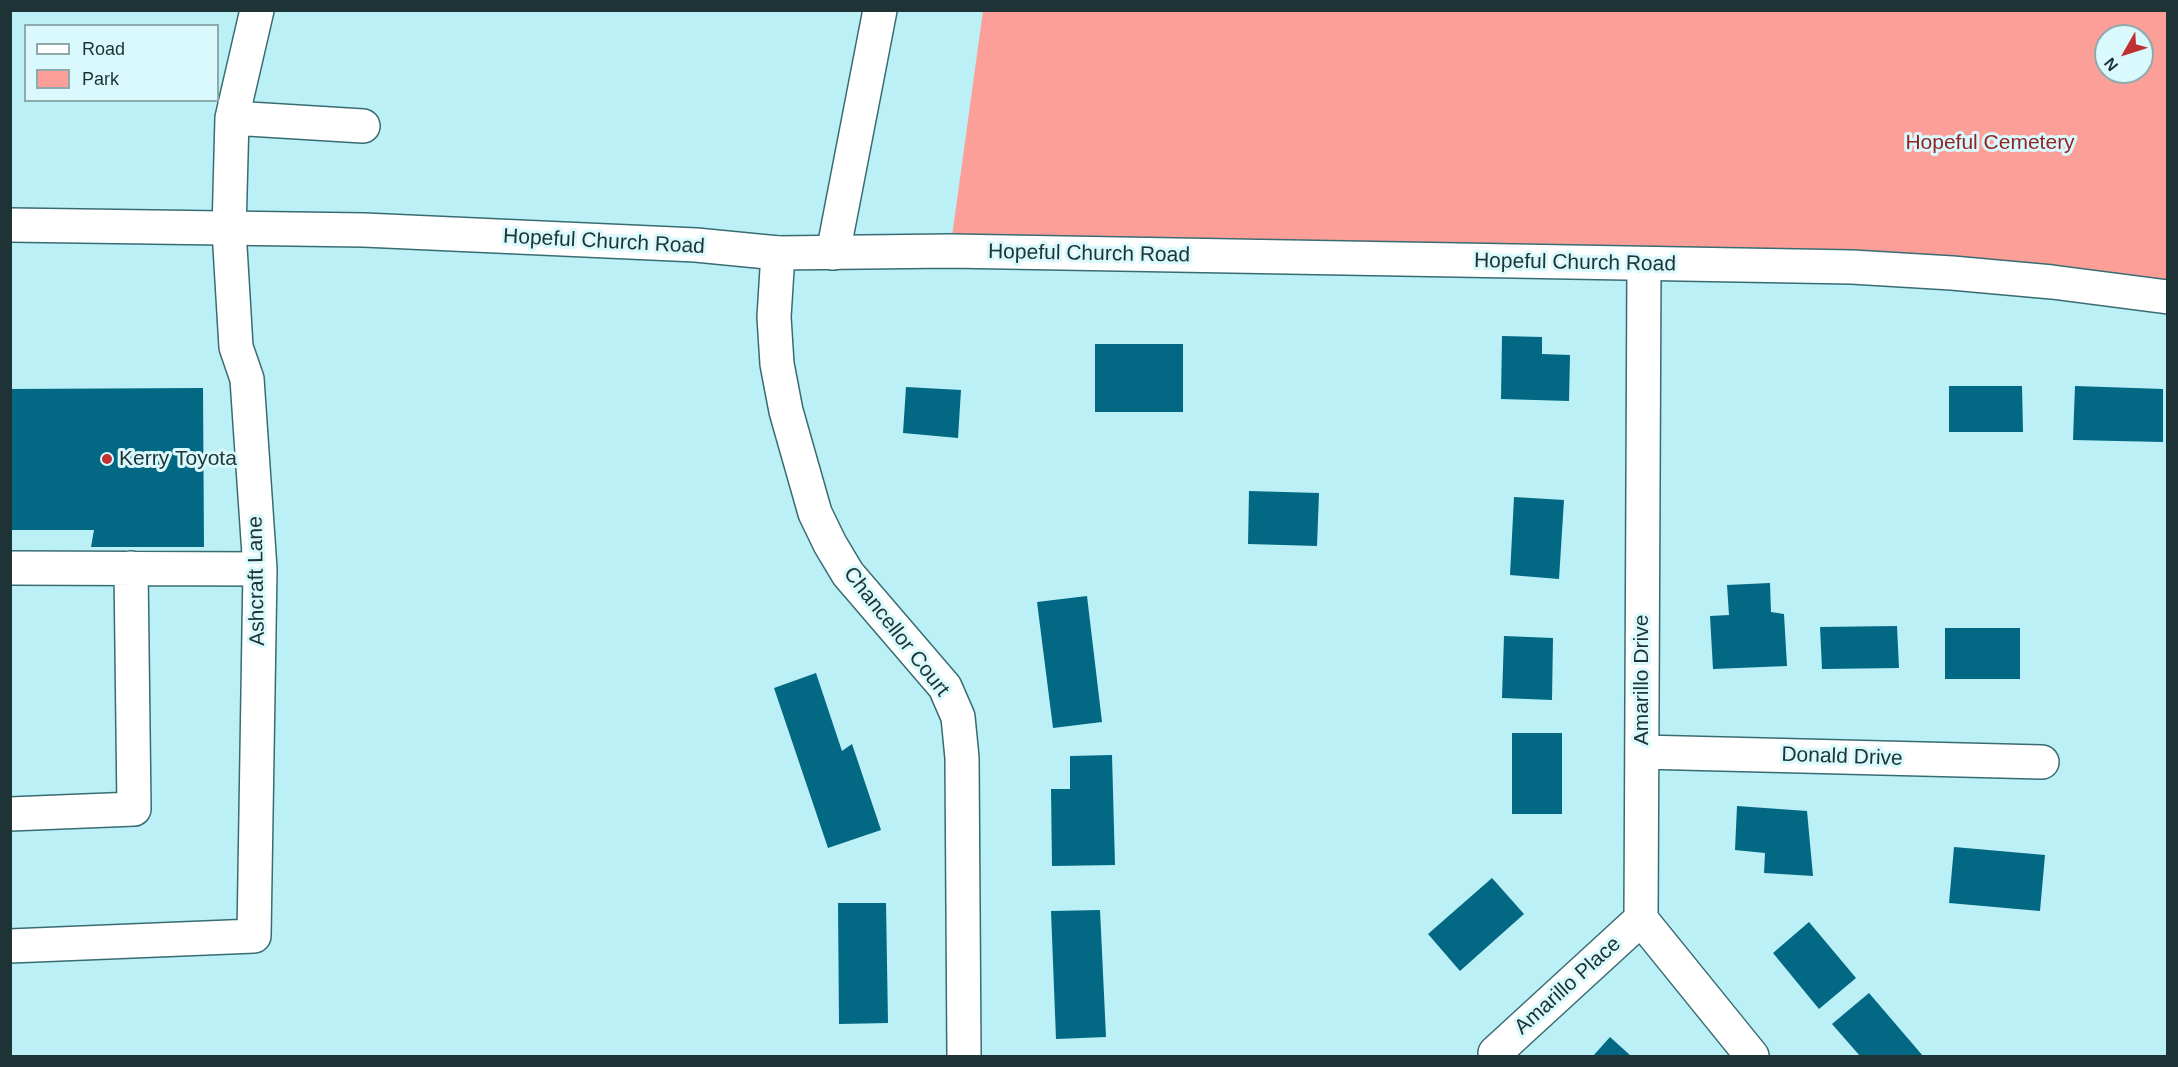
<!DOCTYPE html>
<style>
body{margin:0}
#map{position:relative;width:2178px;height:1067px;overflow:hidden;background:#baf0f6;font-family:Helvetica,sans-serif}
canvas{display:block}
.frame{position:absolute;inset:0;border:12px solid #1d3335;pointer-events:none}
.legend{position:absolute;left:24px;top:24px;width:195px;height:78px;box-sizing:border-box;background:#d9f9fd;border:2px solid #8eaaad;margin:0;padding:8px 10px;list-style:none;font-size:18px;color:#1d3335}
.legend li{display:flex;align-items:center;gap:12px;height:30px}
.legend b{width:30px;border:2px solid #8eaaad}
.north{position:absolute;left:2094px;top:24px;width:60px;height:60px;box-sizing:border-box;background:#d9f9fd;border:2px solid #8eaaad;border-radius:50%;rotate:231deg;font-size:16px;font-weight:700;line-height:24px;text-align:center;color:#1d3335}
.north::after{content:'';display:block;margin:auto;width:21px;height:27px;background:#c03134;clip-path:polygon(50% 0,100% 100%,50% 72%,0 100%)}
</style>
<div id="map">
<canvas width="2178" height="1067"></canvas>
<div class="frame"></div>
<ul class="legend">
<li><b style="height:8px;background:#fff"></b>Road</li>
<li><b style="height:16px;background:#fc9f98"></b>Park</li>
</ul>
<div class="north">N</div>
</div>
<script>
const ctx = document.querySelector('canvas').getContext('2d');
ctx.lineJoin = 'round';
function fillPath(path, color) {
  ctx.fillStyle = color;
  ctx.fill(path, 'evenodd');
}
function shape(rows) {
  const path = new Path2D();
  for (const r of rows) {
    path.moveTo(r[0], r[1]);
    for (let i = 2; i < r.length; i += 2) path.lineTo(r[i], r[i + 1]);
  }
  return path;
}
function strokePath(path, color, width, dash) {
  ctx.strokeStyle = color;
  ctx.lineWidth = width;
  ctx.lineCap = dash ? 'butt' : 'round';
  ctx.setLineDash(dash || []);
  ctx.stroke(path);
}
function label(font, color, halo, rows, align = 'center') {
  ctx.font = font + ' Helvetica,sans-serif';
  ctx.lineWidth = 6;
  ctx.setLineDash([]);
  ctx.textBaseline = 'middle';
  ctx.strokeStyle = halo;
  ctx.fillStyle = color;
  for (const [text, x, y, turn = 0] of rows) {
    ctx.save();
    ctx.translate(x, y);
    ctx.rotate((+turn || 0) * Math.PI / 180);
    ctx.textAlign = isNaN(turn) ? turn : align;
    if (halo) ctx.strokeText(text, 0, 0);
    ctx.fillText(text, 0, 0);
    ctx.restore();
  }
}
const green = shape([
 [983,11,2167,11,2167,297,2052,282,950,251],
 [2106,36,2142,36,2142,72,2106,72]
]);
const building = shape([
 [1502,336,1542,337,1542,354,1570,355,1569,401,1501,399],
 [1095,344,1183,344,1183,412,1095,412],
 [1949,386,2022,386,2023,432,1949,432],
 [2075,386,2163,389,2163,442,2073,440],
 [906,387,961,390,958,438,903,433],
 [203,388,204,547,91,547,94,530,10,530,10,389],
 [1249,491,1319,493,1317,546,1248,544],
 [1514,497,1564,500,1559,579,1510,575],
 [1770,583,1771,612,1784,614,1787,666,1713,669,1710,616,1729,615,1727,585],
 [1087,596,1102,722,1053,728,1037,602],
 [1897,626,1899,668,1822,669,1820,627],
 [1945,628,2020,628,2020,679,1945,679],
 [1504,636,1553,638,1552,700,1502,698],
 [816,673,842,751,852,744,881,830,828,848,774,688],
 [1512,733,1562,733,1562,814,1512,814],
 [1112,755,1115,865,1052,866,1051,789,1070,789,1070,756],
 [1737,806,1807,811,1813,876,1764,873,1765,853,1735,850],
 [1954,847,2045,855,2040,911,1949,903],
 [1492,878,1524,914,1460,971,1428,934],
 [838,903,886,903,888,1023,839,1024],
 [1100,910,1106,1037,1056,1039,1051,911],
 [1809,922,1856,978,1819,1009,1773,953],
 [1869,993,1923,1056,1860,1056,1832,1024],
 [1610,1037,1631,1056,1593,1056]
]);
const minor = shape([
 [232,118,363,126],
 [778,253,774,317,777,364,786,411,815,513,830,544,848,574,945,687,958,717,962,758,964,1056],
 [833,253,880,10],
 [1644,264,1641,919,1752,1056],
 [10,568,260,569],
 [1642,752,2042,762],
 [10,814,134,809,131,568],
 [10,946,254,936,260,569,247,379,236,347,229,230,232,118,257,10],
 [1495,1053,1641,919]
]);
const major = shape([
 [10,225,364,230,696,245,778,253,950,251,1852,267,1952,273,2052,282,2168,297]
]);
const markers = [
 [107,459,6,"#c03134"]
];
const parkNames = [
 ["Hopeful Cemetery",1990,143]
];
const streetNames = [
 ["Hopeful Church Road",604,242,3],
 ["Hopeful Church Road",1089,254,1],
 ["Hopeful Church Road",1575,263,1],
 ["Ashcraft Lane",257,581,-91],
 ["Chancellor Court",896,632,52],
 ["Amarillo Drive",1642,680,-90],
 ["Donald Drive",1842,757,2],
 ["Amarillo Place",1568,986,-42]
];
const poiNames = [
 ["Kerry Toyota",119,459]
];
fillPath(green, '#fc9f98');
fillPath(building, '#026884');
strokePath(minor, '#396c72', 36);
strokePath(major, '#396c72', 36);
strokePath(minor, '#fff', 33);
strokePath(major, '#fff', 33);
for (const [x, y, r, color] of markers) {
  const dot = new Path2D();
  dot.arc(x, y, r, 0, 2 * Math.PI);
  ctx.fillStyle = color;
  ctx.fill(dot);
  strokePath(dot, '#d9f9fd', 2);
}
label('21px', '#912526', '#d9f9fd', parkNames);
label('21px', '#1d3335', '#d9f9fd', streetNames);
label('21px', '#1d3335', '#d9f9fd', poiNames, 'left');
</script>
